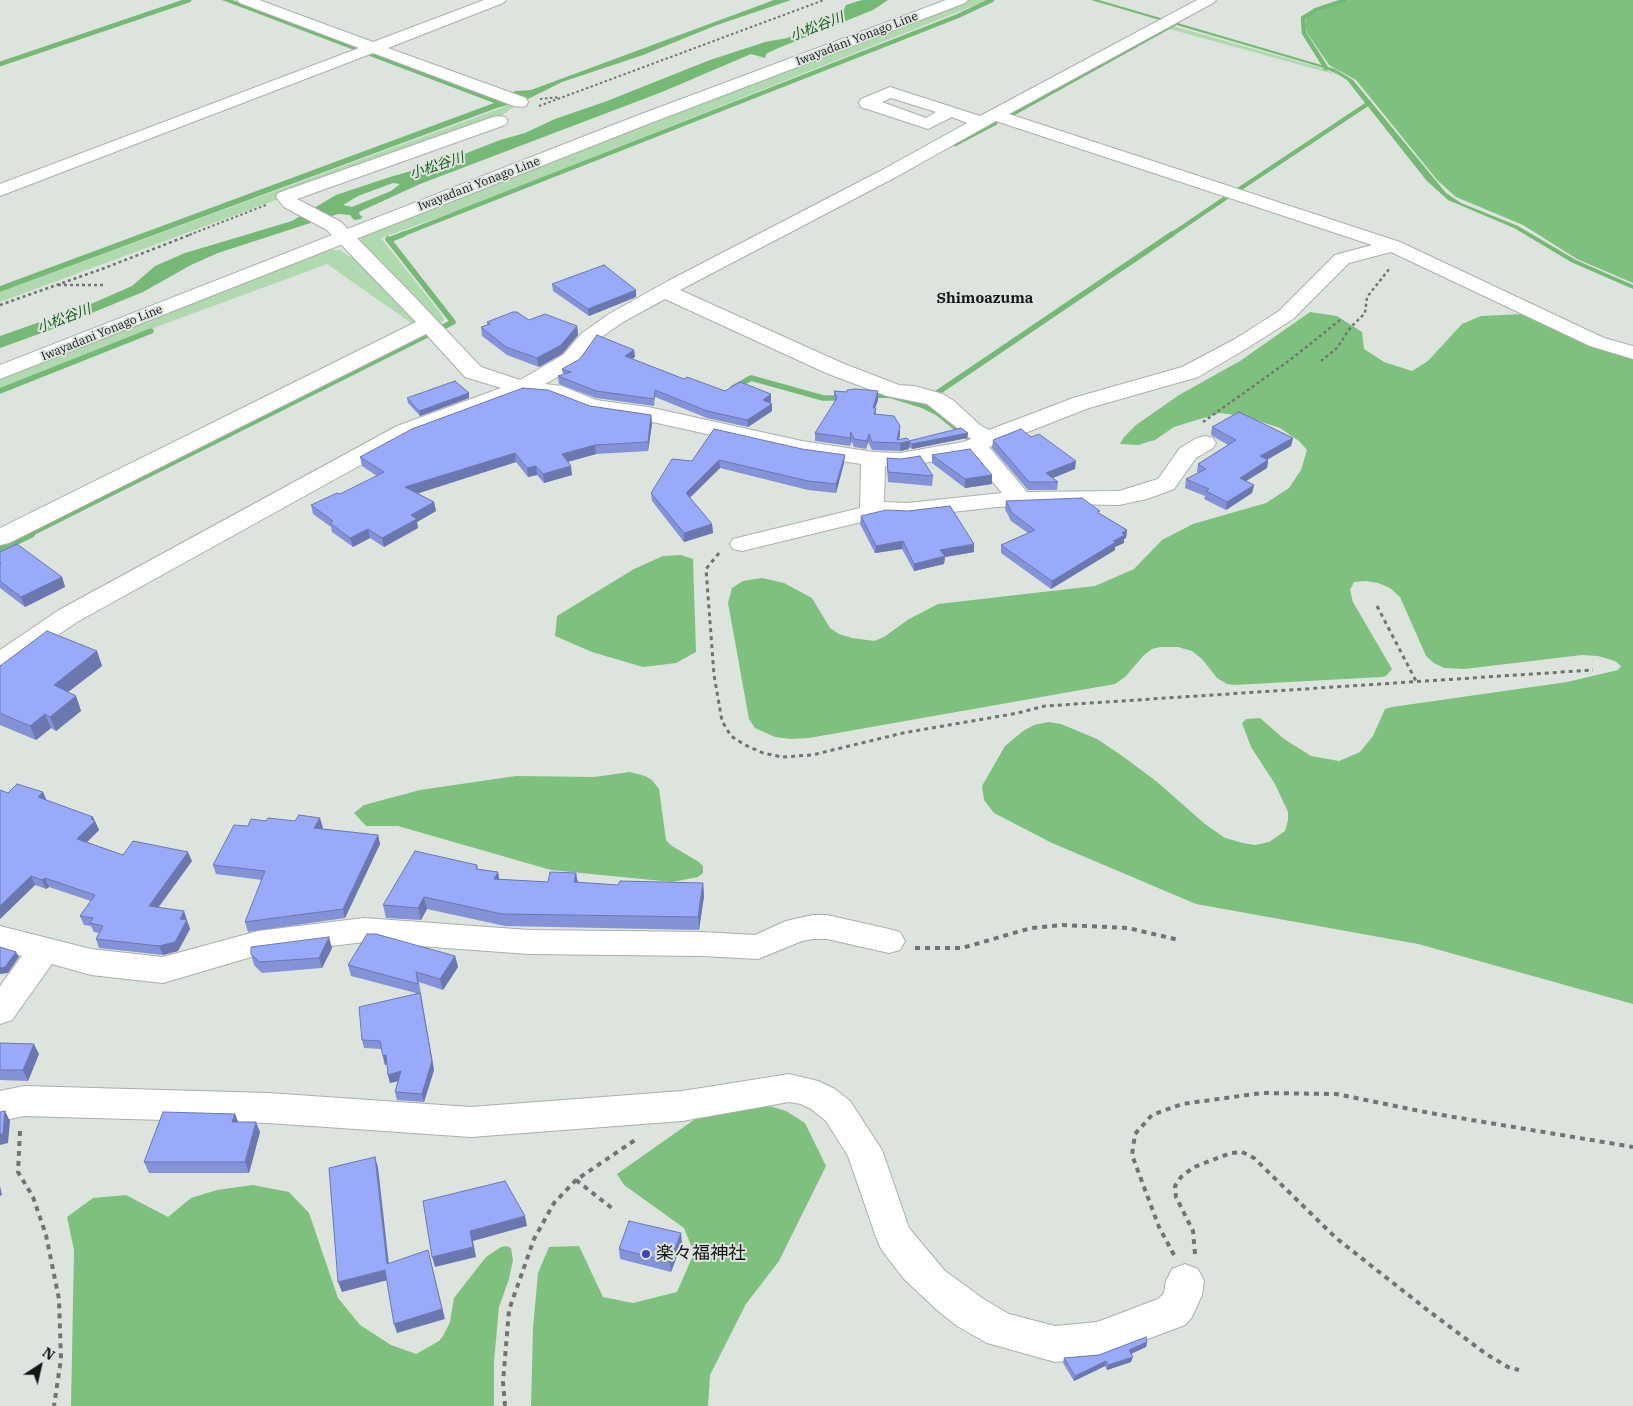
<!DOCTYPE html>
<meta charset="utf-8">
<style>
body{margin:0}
#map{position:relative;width:1633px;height:1406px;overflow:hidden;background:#dde4dd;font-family:"IBM Plex Serif",serif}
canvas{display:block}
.north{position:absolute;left:15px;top:1341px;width:50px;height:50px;-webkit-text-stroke:4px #dde4dd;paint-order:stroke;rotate:35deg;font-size:14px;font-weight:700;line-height:20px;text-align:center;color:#151715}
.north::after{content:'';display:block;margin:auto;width:18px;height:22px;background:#151715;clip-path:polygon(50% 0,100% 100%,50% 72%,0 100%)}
</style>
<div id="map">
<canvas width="1633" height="1406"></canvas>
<div class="north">N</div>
</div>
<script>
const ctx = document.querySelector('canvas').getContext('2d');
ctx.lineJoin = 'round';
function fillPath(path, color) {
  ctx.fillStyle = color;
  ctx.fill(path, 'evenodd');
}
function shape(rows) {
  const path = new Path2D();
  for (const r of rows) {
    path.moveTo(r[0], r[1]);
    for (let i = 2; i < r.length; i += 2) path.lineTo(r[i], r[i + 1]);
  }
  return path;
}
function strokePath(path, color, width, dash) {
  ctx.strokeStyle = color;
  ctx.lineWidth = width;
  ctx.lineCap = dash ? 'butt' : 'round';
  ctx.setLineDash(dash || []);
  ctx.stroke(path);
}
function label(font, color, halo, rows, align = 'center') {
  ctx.font = font + ' "IBM Plex Serif","Noto Sans JP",serif';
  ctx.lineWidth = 4;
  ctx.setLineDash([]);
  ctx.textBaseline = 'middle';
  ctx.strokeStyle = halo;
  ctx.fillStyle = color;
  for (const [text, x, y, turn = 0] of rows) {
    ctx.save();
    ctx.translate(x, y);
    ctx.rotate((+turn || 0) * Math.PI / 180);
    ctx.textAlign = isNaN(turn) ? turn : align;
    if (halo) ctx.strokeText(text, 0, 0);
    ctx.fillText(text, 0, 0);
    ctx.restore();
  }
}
const green = shape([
 [966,0,988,0,465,208,381,238,442,315,444,320,440,323,361,247,359,243,362,238,368,234],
 [1169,25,1325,69,1337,75,1166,28],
 [515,103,515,106,498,118,0,302,0,292],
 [329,250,340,250,361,264,416,318,417,327,327,264,151,329,0,389,0,379]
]);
const forest = shape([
 [1350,0,1633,0,1633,283,1577,259,1523,225,1456,197,1438,181,1356,80,1329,65,1307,33,1305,24,1307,16],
 [1310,312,1337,316,1362,332,1364,349,1384,362,1412,371,1428,361,1462,324,1481,316,1524,314,1633,356,1633,1004,1418,944,1196,904,1052,843,994,813,984,800,982,786,1005,746,1023,731,1034,725,1049,722,1061,724,1097,739,1121,755,1156,781,1205,824,1225,838,1243,843,1255,845,1269,842,1285,831,1288,820,1288,812,1275,784,1251,747,1242,723,1246,719,1260,718,1284,739,1311,756,1339,761,1360,752,1373,736,1385,709,1392,707,1567,682,1618,670,1621,666,1615,661,1598,656,1582,655,1464,669,1444,668,1434,663,1426,656,1400,597,1390,588,1378,583,1366,581,1354,582,1350,590,1353,602,1392,669,1386,676,1382,677,1234,685,1227,684,1217,678,1202,659,1192,651,1178,647,1160,647,1152,649,1144,655,1125,677,1115,684,809,738,791,739,775,737,755,728,749,719,728,603,732,588,743,581,762,578,784,583,812,598,830,628,839,634,852,638,874,641,884,637,909,619,938,604,1095,586,1134,569,1162,540,1193,524,1266,503,1289,488,1301,470,1307,450,1299,441,1280,428,1243,416,1220,413,1174,427,1155,440,1138,445,1120,444,1124,437,1136,425,1179,395,1240,361],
 [681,555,693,559,696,652,676,663,643,667,592,652,555,636,557,616,634,569,663,556],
 [630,772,645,776,652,780,659,789,666,840,672,846,699,862,703,866,703,873,698,877,672,882,551,870,398,826,366,826,354,813,364,805,420,790,516,776,594,777],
 [766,1105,786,1111,805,1123,826,1166,779,1261,746,1304,710,1375,708,1406,531,1406,533,1328,538,1273,549,1247,579,1246,603,1297,633,1303,677,1292,694,1253,684,1228,624,1185,617,1174,708,1110],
 [253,1185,289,1192,309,1213,338,1298,360,1325,391,1345,416,1354,439,1341,443,1336,450,1322,454,1298,486,1257,501,1247,506,1246,511,1248,513,1260,509,1279,499,1307,494,1362,494,1406,71,1406,74,1250,67,1217,93,1198,126,1195,168,1217,191,1198,217,1190]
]);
const water = shape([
 [222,0,232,0,493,98,516,91,531,90,774,0,791,0,717,25,643,55,562,82,526,100,497,108,0,292,0,286,494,103],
 [862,0,888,0,873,10,776,49,766,54,765,58,751,54,662,92,420,184,359,212,360,215,363,217,360,218,362,219,354,220,350,215,338,214,218,253,191,265,143,292,50,330,0,348,0,336,91,304,132,286,155,266,185,253,292,221,336,195,390,177,449,160,500,140,525,133,555,119,607,101,710,60,765,42,787,38,822,24,827,18,843,12,846,5],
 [393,183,400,184,391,191,352,207,343,205,358,196],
 [1091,0,1099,0,1335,69,1353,80,1446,193,1461,203,1518,226,1576,260,1633,285,1633,289,1571,262,1514,228,1448,200,1426,180,1347,80,1339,75,1324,68]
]);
const streamFar2 = shape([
 [0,64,189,0],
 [1326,68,1304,33,1303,18,1316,10,1346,0],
 [1012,114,1174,24],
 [955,144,995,123],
 [1238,190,1369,103],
 [401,235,958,16,992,0],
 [1171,235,1227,197]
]);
const streamFar1 = shape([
 [389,240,404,234],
 [733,388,751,378,823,398,843,398],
 [0,391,151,331],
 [934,395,1172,234],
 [867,396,889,395,924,406,938,413,970,439],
 [28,535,453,322,388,239]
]);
const stream = shape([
 [0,549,31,534]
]);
const pathFar3 = shape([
 [540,99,559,97],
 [539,106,824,0],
 [189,235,266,205]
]);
const pathFar2 = shape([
 [58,285,104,285],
 [0,305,102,269,192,234],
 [1321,361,1337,348,1350,328,1365,313,1367,297,1390,268],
 [1203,422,1290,360,1340,320]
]);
const pathFar1 = shape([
 [719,553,706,569,714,675,722,721,731,736,745,745,763,753,782,757,812,755,903,733,1018,713,1045,706,1593,670],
 [1377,606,1416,681]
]);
const path = shape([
 [915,948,962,948,1031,928,1063,925,1128,928,1179,940],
 [20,1131,18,1172,33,1197,46,1235,59,1299,61,1359,54,1406],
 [576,1180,613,1209],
 [1195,1254,1193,1231,1176,1197,1175,1186,1181,1177,1194,1167,1231,1153,1242,1152,1254,1158,1336,1238,1430,1312,1486,1354,1508,1367,1519,1370],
 [1174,1255,1159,1227,1132,1155,1135,1134,1152,1115,1182,1104,1262,1093,1336,1094,1430,1113,1633,1147],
 [505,1406,503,1382,509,1310,534,1239,554,1203,576,1180,638,1138]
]);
const minor = shape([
 [237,0,259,0,373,42,484,0,506,0,503,3,388,48,526,98,528,102,526,106,520,107,514,106,373,53,0,196,0,184,359,48,240,3,237,0],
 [1197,0,1216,0,1213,3,1009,114,1400,242,1604,338,1633,346,1633,359,1590,346,1391,252,1349,263,1293,319,1249,347,1198,377,1089,408,989,447,1027,492,1119,491,1158,479,1180,448,1197,438,1205,436,1213,438,1216,443,1213,448,1196,458,1174,489,1147,499,1119,505,1068,504,997,507,907,517,886,516,742,551,733,549,730,544,733,539,860,508,861,464,802,455,648,421,591,413,550,397,524,395,413,436,77,622,20,661,9,672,0,675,0,650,59,610,397,426,501,388,465,377,426,334,9,543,0,545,0,528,416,322,327,230,284,207,276,197,278,193,493,117,499,116,505,117,508,121,505,125,297,199,341,222,409,291,481,367,520,380,563,355,582,333,609,314,668,281,884,169,967,123,952,117,928,129,861,107,859,103,861,99,890,87,980,116,1197,0],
 [891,98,936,112,926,118,882,102,891,98],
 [996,121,1372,245,1335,255,1279,311,1235,339,1182,367,1073,398,989,430,980,425,954,401,943,394,914,386,899,385,842,363,680,290,896,177,996,121],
 [665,299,826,373,887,396,927,404,971,439,963,442,900,453,873,452,802,441,648,407,596,400,562,386,545,384,579,365,596,341,623,322,665,299],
 [970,455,1002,493,907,503,884,502,885,466,900,467,970,455],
 [813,915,827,915,889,929,900,932,905,941,900,950,889,953,827,939,813,939,802,941,758,959,702,956,529,954,364,942,258,955,163,983,91,975,52,964,12,1020,0,1024,0,986,22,956,0,950,0,926,91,949,163,957,258,931,364,918,529,930,702,932,755,935,786,921,813,915],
 [789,1074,818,1081,835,1089,850,1101,882,1150,909,1228,945,1271,985,1300,1009,1314,1055,1326,1097,1322,1158,1299,1164,1293,1166,1281,1172,1269,1185,1264,1198,1269,1204,1281,1202,1295,1192,1317,1185,1325,1097,1358,1055,1362,987,1343,957,1326,937,1310,904,1279,881,1249,876,1237,848,1156,826,1121,811,1109,801,1104,789,1102,682,1121,471,1137,268,1123,24,1116,0,1121,0,1091,24,1086,268,1093,471,1107,682,1091,789,1074]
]);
const major = shape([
 [946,0,968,0,965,3,648,124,0,379,0,365,636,116,946,0]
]);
const wall = shape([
 [552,284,636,297,589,316,553,291],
 [529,320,577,326,578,335,562,354,539,367,507,355,482,336,481,327,487,325,487,322],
 [634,350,635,357,632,359,684,379,725,391,771,394,771,402,770,403,772,404,772,411,748,427,707,418,655,397,654,406,596,398,559,384,558,376,563,375,562,369],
 [834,391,847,392,878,391,878,400,875,408,876,408,876,414,900,435,899,439,909,441,968,433,967,438,912,449,909,447,909,449,900,451,872,450,868,442,866,449,854,447,851,441,850,446,815,441,815,433,835,402,834,399],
 [469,393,469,398,420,416,408,403,407,398],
 [590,406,651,415,652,424,648,451,596,454,568,462,572,475,544,483,537,475,528,477,516,462,417,493,434,502,436,511,417,522,418,528,384,547,370,538,353,547,332,532,331,527,313,514,311,505,340,494,377,476,362,466,360,457],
 [1212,427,1293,438,1291,446,1267,460,1268,460,1267,468,1246,481,1254,485,1252,493,1226,510,1204,499,1205,496,1185,488,1186,479,1198,473,1197,472,1198,464,1228,445,1211,435],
 [714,429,844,463,836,493,808,490,720,468,690,498,712,524,713,533,684,542,652,501,651,493,692,461],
 [1031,437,1075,469,1053,478,1058,482,1057,490,1028,490,992,448,993,440],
 [932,455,992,475,992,484,965,488,932,463],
 [887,458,933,476,932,486,888,482,887,468],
 [1006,501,1099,513,1127,530,1126,538,1124,539,1124,543,1115,547,1115,550,1051,589,1001,553,1001,545,1028,533,1011,521,1005,509],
 [861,516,974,552,945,557,944,564,914,571,902,549,875,553,860,524],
 [0,552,62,577,65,587,25,607,0,588],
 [97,651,102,666,68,692,76,696,81,711,56,731,51,728,36,740,0,725,0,666],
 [0,790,8,793,43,792,46,800,93,817,99,830,87,842,123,855,192,861,158,907,187,920,187,921,190,929,178,951,163,955,99,948,96,939,99,933,94,932,91,926,84,925,80,916,91,901,49,887,46,889,35,885,0,919],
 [248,826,323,828,322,829,378,835,380,844,345,918,248,932,245,922,262,880,216,874,213,865],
 [477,865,478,869,498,872,499,879,548,882,576,873,578,882,618,885,703,883,704,896,699,930,505,926,427,909,421,920,386,918,383,905],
 [332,948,322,968,262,973,254,965,251,954],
 [455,956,458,967,443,990,419,982,434,1070,424,1102,397,1100,395,1092,398,1081,390,1083,388,1075,387,1064,385,1065,381,1049,364,1048,362,1040,416,993,351,976,348,965],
 [0,1043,39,1054,28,1081,0,1080],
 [235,1114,238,1122,260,1132,249,1173,149,1173,144,1162],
 [682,1243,671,1272,620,1259,619,1249],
 [1147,1342,1146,1347,1131,1354,1131,1362,1107,1370,1105,1366,1074,1381,1063,1363,1064,1358,1099,1355]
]);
const shadedWall = shape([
 [636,290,636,297,589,316,588,309],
 [577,326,578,335,562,354,539,367,537,358],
 [634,350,635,357,626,363,625,356],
 [878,391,878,400,872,416,873,408],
 [469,393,469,398,420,416,419,411],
 [771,394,771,402,763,407,763,400],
 [772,404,772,411,748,427,747,420],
 [651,415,652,424,648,451,648,442],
 [900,426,900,435,898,443,897,440],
 [851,432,851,441,850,446,850,438],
 [968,433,967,438,912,449,912,444],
 [869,434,868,442,866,449,867,441],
 [1293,438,1291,446,1259,464,1260,456],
 [910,441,909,449,900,451,900,443],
 [595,445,596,454,563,463,562,454],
 [515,453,516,462,407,497,405,487],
 [845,455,844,463,836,493,836,484],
 [719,460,720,468,686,501,686,493],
 [1268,460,1267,468,1238,486,1240,478],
 [1076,461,1075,469,1045,481,1046,473],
 [536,466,537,475,528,477,527,468],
 [571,466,572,475,544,483,543,474],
 [992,475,992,484,965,488,965,479],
 [1254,485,1252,493,1226,510,1227,502],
 [434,502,436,511,417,522,418,528,384,547,382,538,411,515],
 [712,524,713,533,684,542,684,533],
 [368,529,370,538,353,547,350,538],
 [1127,530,1126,538,1124,539,1124,543,1115,547,1115,550,1051,589,1052,581,1113,541,1122,533],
 [903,541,902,549,875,553,876,546],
 [974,544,974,552,945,557,944,564,914,571,914,564,940,550],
 [62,577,65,587,25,607,21,597],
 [97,651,102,666,59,699,54,685],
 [76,696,81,711,56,731,50,717],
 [45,714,51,728,36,740,30,726],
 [43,792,47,801,38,797],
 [93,817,99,830,81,848,77,839],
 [320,818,323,828,317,838,314,828],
 [378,835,380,844,345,918,343,909],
 [188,852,192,861,153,915,149,906],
 [498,872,500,885,494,879],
 [576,873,578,886,574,882],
 [31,876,35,885,0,919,0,906],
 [45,878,49,887,46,889,42,880],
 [703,883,704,896,699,930,698,917],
 [424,897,427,909,421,920,418,908],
 [184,911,190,929,178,951,163,955,159,946,180,919],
 [329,937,332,948,322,968,319,958],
 [16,952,19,957,8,973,0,974,0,968],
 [455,956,458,967,443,990,440,979],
 [420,993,434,1070,424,1102,422,1094],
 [34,1044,39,1054,28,1081,23,1070],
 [386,1055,388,1064,385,1065,383,1056],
 [401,1071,403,1080,390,1083,388,1075],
 [5,1111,10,1121,8,1143,0,1145,0,1134],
 [235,1114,239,1124,232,1122],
 [256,1122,260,1132,249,1173,245,1162],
 [375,1157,378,1167,390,1274,387,1264],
 [0,1186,2,1195,0,1196],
 [525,1216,527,1226,473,1241,476,1257,435,1267,432,1257,470,1231],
 [681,1233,682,1243,671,1272,670,1262],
 [428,1250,445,1319,397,1333,394,1324],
 [385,1270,388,1280,342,1292,338,1282],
 [1147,1342,1146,1347,1128,1355,1129,1350],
 [1133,1357,1131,1362,1107,1370,1108,1365],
 [1106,1361,1105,1366,1074,1381,1075,1376]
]);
const building = shape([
 [604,265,636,290,588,309,552,284,604,265],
 [513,312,517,312,529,320,545,314,577,326,561,345,537,358,506,347,481,327,490,324,487,322,513,312],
 [597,335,634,350,625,356,684,379,687,377,725,391,740,382,771,394,763,400,772,404,747,420,707,411,655,390,654,399,596,391,558,376,571,372,562,369,580,359,597,335],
 [455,381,469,393,419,411,407,398,455,381],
 [523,388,548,390,590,406,651,415,648,442,595,445,562,454,571,466,543,474,536,466,527,468,515,453,405,487,434,502,411,515,417,519,382,538,368,529,350,538,330,523,333,521,311,505,337,493,340,494,384,472,360,457,412,429,523,388],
 [856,389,878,391,873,408,876,408,874,414,894,416,900,426,897,440,907,438,910,441,900,443,872,442,869,434,867,441,854,439,851,432,850,438,815,433,837,398,834,391,847,392,847,390,856,389],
 [1239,412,1293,438,1260,456,1268,460,1240,478,1254,485,1227,502,1206,491,1209,489,1186,479,1206,469,1198,464,1236,440,1212,427,1239,412],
 [961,428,968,433,912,444,909,441,961,428],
 [714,429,802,449,845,455,836,484,808,481,719,460,686,493,712,524,684,533,651,493,672,459,692,461,714,429],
 [1021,429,1031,437,1039,434,1076,461,1046,473,1058,482,1029,482,993,440,1021,429],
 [970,449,992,475,965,479,932,455,970,449],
 [920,456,933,476,888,472,887,458,901,459,920,456],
 [1082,498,1100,511,1097,512,1127,530,1122,533,1125,535,1113,541,1116,542,1052,581,1001,545,1035,530,1012,513,1006,501,1082,498],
 [950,506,974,544,940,550,945,556,914,564,903,541,876,546,861,516,886,510,908,511,950,506],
 [17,544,62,577,21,597,0,581,0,564,1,563,0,562,0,552,17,544],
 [47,631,97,651,54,685,76,696,50,717,45,714,30,726,0,713,0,666,47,631],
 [17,784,43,792,38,797,93,817,91,819,95,821,77,839,123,855,133,841,188,852,149,906,184,911,180,919,187,920,175,942,159,946,96,939,103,926,90,923,93,918,80,916,95,895,45,878,42,880,31,876,0,906,0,790,8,793,17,784],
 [299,815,320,818,314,828,378,835,343,909,245,922,265,871,213,865,234,825,248,826,251,819,266,821,268,818,295,821,299,815],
 [415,851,477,865,476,869,498,872,494,879,548,882,550,872,576,873,574,882,618,885,620,881,703,883,698,917,502,914,424,897,418,908,383,905,415,851],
 [367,934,376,934,455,956,440,979,416,972,418,984,348,965,367,934],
 [329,937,319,958,259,962,251,954,251,947,329,937],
 [0,947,16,952,5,967,0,968,0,947],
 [420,993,432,1061,422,1094,395,1092,401,1071,388,1075,386,1055,383,1056,380,1041,362,1040,359,1007,420,993],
 [0,1043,34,1044,23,1070,0,1070,0,1043],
 [5,1111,3,1134,0,1134,0,1112,5,1111],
 [163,1112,235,1114,232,1122,256,1122,245,1162,144,1162,163,1112],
 [375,1157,387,1264,428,1250,442,1309,394,1324,385,1270,338,1282,329,1168,375,1157],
 [505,1181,525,1216,470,1231,473,1247,432,1257,423,1201,505,1181],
 [629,1221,681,1233,670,1262,619,1249,629,1221],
 [1146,1337,1147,1342,1129,1350,1133,1357,1108,1365,1106,1361,1075,1376,1064,1358,1099,1355,1146,1337]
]);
const markers = [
 [646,1254,5,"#3e44b8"]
];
const farStreetnames = [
 ["Iwayadani Yonago Line",857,39,-21],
 ["Iwayadani Yonago Line",479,184,-21],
 ["Iwayadani Yonago Line",102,333,-22]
];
const farWaternames = [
 ["小松谷川",817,27,-21],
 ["小松谷川",437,166,-18],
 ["小松谷川",64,319,-21]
];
const farQuarternames = [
 ["Shimoazuma",985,299]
];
const nearPoinames = [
 ["楽々福神社",656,1254]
];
fillPath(green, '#b0d9af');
fillPath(forest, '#7ec17e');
fillPath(water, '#76b976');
strokePath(streamFar2, '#76b976', 4.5);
strokePath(streamFar1, '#76b976', 5.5);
strokePath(stream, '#76b976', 8);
strokePath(minor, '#a9b0a9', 2);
strokePath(major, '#a9b0a9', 2);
strokePath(pathFar3, '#717571', 2, [2.5, 2.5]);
strokePath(pathFar2, '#717571', 2.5, [3, 3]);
strokePath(pathFar1, '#717571', 3, [4, 4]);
strokePath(path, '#717571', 4, [5, 5]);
fillPath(minor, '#fff');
fillPath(major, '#fff');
fillPath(wall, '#8492d7');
fillPath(shadedWall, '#6b77af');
fillPath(building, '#99aafa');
strokePath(building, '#6b77af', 1);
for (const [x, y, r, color] of markers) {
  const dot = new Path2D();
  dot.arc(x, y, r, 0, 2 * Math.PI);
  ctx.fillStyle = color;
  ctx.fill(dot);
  strokePath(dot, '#dde4dd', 2);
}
label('12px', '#151715', '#dde4dd', farStreetnames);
label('italic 14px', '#165b1c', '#dde4dd', farWaternames);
label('bold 15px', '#151715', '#dde4dd', farQuarternames);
label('18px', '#151715', '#dde4dd', nearPoinames, 'left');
</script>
